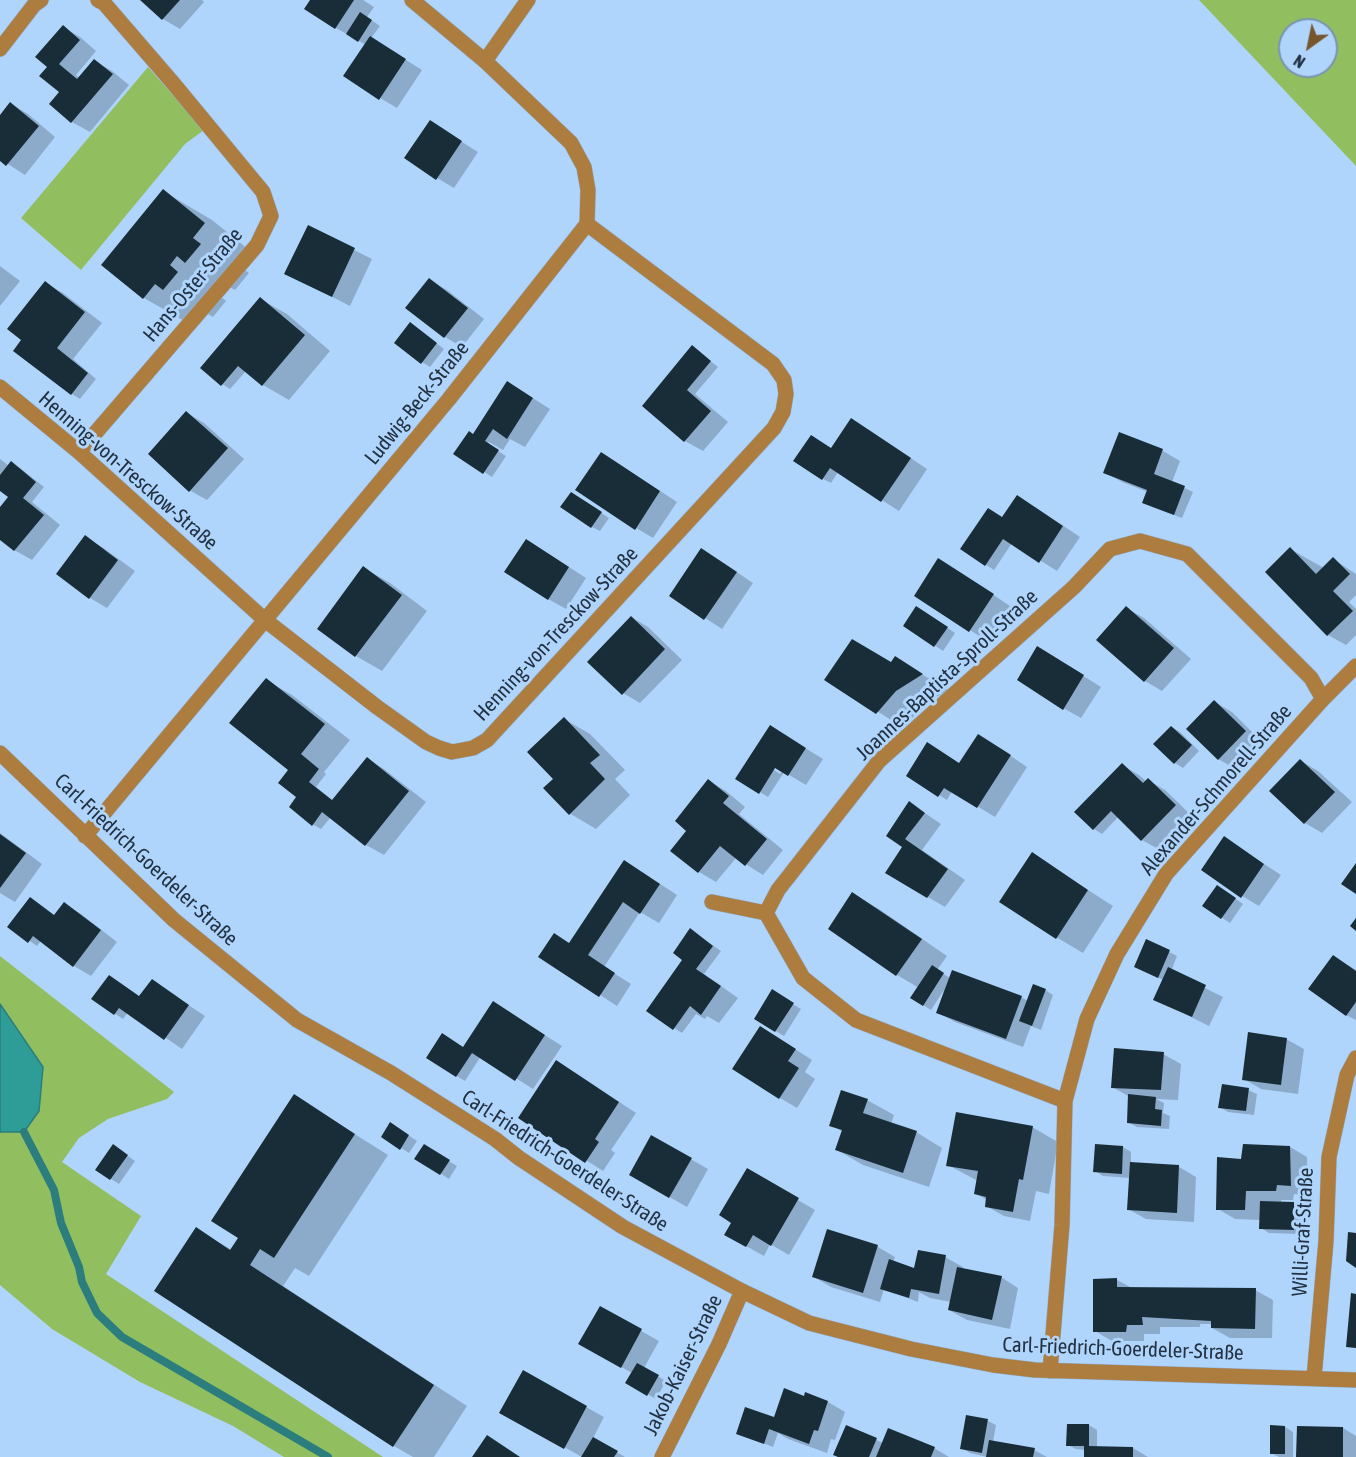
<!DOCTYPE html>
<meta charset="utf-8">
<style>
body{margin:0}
#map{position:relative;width:1356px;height:1457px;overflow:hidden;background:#b0d5fd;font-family:"Asap Condensed",sans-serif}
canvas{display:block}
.north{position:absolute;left:1278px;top:18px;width:60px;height:60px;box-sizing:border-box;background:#b0d5fd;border:2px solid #7894b2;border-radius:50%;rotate:213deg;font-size:16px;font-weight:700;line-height:24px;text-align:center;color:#233242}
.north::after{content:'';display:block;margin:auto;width:21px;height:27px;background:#78562d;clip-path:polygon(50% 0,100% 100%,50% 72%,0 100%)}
</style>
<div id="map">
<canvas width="1356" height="1457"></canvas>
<div class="north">N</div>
</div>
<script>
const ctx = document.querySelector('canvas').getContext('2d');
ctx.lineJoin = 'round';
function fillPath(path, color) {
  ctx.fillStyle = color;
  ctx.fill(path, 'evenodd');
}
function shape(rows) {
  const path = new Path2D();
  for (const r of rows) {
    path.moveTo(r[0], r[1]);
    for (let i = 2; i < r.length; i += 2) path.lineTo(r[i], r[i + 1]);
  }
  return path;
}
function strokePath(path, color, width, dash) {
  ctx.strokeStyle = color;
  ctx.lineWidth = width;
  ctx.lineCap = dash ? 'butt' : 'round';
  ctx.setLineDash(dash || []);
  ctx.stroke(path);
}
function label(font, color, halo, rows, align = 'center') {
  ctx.font = font + ' "Asap Condensed",sans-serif';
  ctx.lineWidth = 6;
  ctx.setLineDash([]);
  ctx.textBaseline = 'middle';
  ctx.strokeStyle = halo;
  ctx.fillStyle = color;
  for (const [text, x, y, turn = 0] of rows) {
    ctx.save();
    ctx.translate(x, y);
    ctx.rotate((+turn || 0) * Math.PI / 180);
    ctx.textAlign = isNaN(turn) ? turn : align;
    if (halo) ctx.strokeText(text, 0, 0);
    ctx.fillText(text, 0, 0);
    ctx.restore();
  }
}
const green = shape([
 [1199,0,1356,0,1356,166],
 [1290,30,1326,30,1326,66,1290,66],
 [148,67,204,130,185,144,81,270,21,218],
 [0,956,174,1092,167,1099,108,1119,79,1138,62,1162,141,1216,106,1274,383,1457,284,1457,233,1426,140,1382,52,1329,0,1285]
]);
const water = shape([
 [0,1004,43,1067,39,1111,24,1132,0,1132,0,1004]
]);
const shadow = shape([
 [142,0,202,0,204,2,180,29,163,19],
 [311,0,363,0,374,7,367,17,380,26,371,38,422,70,397,108,380,98,366,45,336,28],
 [63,27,80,37,96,51,76,75,80,79,95,61,112,71,129,85,90,132,72,122,51,103,61,92,49,67],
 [11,104,28,114,55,137,25,175,0,159,0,117],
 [430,122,478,152,454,188,437,178],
 [163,191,212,220,253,253,241,267,249,273,235,290,226,285,219,295,226,301,213,317,204,312,193,326,144,298],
 [308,227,372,259,350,306,286,273],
 [0,266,20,281,0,306],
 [429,280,447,290,484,319,462,347,445,337,408,308],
 [45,283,63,293,102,323,73,359,96,379,80,399,72,394,24,340],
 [260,299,287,314,330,351,289,400,263,385,246,371,230,389,222,384],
 [418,329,444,349,430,367,422,362],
 [692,347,718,367,695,394,728,422,703,451,685,441,644,406],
 [525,393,550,409,525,447,510,439,503,450,489,442,487,444,506,456,492,477,484,472,474,435],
 [187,413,204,423,244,459,207,500,189,490],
 [869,430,927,469,899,511,838,472,831,483,823,479,832,450],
 [1120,434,1163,451,1180,461,1172,482,1193,492,1182,518,1152,507,1148,492,1122,482,1105,472],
 [0,459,9,466,11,463,20,468,44,487,32,502,60,525,32,560,14,550,0,538,0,510,10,497,0,489],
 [619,464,677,502,653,538,636,528],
 [579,498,609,518,600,531,592,527],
 [1035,507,1080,537,1057,571,1012,543,994,570,962,549,1003,518],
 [85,537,102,547,135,571,107,608,90,598,58,573],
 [1290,549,1324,568,1333,559,1356,574,1356,595,1349,602,1356,609,1356,635,1346,645,1328,635],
 [544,551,586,578,566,609,548,599],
 [719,560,753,583,722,629,671,596],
 [364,568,390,583,427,611,382,671,356,656,319,628],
 [956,570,1010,606,987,641,916,595],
 [1126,608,1144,618,1191,659,1162,691,1145,681],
 [924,612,955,633,943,651,905,625],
 [631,617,648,627,682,660,640,703,623,693],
 [895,658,948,690,922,706,904,728,827,680,892,664],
 [1055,658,1101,687,1081,718,1063,708],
 [266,680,292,695,350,740,324,772,326,774,316,787,333,801,367,759,384,769,426,802,384,855,366,845,331,817,321,829,312,824,299,797],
 [1215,702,1232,712,1262,742,1236,769,1218,759],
 [564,719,590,734,625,770,615,779,630,795,596,829,569,813,555,779],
 [771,727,823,759,806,785,784,772,768,797,737,778],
 [759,756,782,771,780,774,759,760],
 [1172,727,1180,732,1199,751,1183,768,1175,763],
 [996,746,1027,767,995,817,952,791,947,800,908,776,960,765],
 [1301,761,1318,771,1352,802,1322,833,1305,823],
 [1122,765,1139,775,1147,782,1148,780,1165,790,1192,816,1160,850,1142,840,1118,817,1102,834,1094,829],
 [709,781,726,791,745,807,739,814,783,850,763,875,736,858,716,882,699,872,688,830],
 [910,803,941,824,922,850,965,880,945,907,887,873,905,846,888,836],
 [0,833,42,864,15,902,0,893],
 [1224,838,1281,875,1259,906,1242,896],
 [1032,854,1113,906,1083,953,1056,937],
 [642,872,677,895,659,923,640,912,604,967,631,984,617,1006,540,956,570,944],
 [1226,892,1243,904,1230,923,1204,906],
 [853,894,879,909,947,956,937,970,950,978,1021,997,1028,1001,1045,990,1053,995,1041,1030,1031,1026,1023,1047,955,1022,937,1012,944,990,931,1010,923,1005,919,988,897,975],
 [64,904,81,914,117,942,91,976,74,966,41,941,37,946,9,927,55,916],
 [698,935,721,951,704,974,738,998,719,1023,707,1016,705,1019,696,1014,682,1033,674,1028],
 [1169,952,1177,956,1171,971,1223,997,1209,1026,1155,999,1163,980,1144,971],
 [1333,956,1356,970,1356,1020,1346,1015],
 [152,981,205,1016,182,1049,128,1012,123,1019,93,999,140,998],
 [773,992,801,1009,784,1036,756,1019],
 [510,1013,562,1046,533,1089,481,1056,465,1081,428,1058,463,1048],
 [778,1038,812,1060,805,1072,815,1079,797,1108,780,1098],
 [1286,1039,1304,1049,1298,1094,1261,1089,1244,1079],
 [1163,1054,1181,1064,1178,1100,1156,1099,1164,1103,1163,1113,1170,1116,1169,1129,1137,1127,1128,1122,1130,1097,1112,1087],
 [574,1072,636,1113,611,1150,615,1153,603,1171,520,1118],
 [1248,1090,1257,1094,1254,1115,1228,1112,1220,1107],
 [294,1096,388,1155,309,1276,295,1268,283,1286,467,1406,434,1457,413,1457,394,1446,156,1291,196,1229,232,1250,240,1237],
 [867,1100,894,1115,891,1124,916,1132,942,1148,929,1187,863,1165,837,1150,843,1132,831,1125],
 [1032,1127,1058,1142,1049,1194,1036,1191,1030,1221,1004,1216,986,1206,987,1200,975,1193,978,1181,948,1165],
 [399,1129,417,1141,409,1153,401,1148],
 [652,1137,708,1169,687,1207,631,1175],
 [424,1146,457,1166,449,1179,416,1158],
 [1123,1147,1131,1152,1131,1163,1179,1167,1196,1177,1194,1222,1146,1219,1128,1209,1130,1178,1103,1176,1095,1171],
 [1290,1147,1307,1157,1308,1195,1294,1194,1293,1200,1281,1200,1281,1203,1293,1203,1302,1208,1302,1234,1269,1233,1261,1228,1261,1220,1235,1219,1218,1209,1242,1161],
 [121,1151,135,1161,119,1184,97,1170],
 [747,1170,815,1210,789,1255,770,1244,764,1256,746,1246,733,1222],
 [828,1231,878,1247,895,1257,893,1262,914,1269,945,1257,963,1267,962,1270,1001,1277,1018,1288,1010,1329,967,1320,949,1310,951,1302,930,1298,919,1292,918,1302,884,1289,880,1302,831,1287,814,1277],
 [1117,1280,1132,1288,1255,1290,1273,1300,1272,1338,1230,1338,1212,1328,1212,1324,1200,1324,1200,1327,1160,1327,1160,1334,1144,1334,1144,1341,1112,1341,1095,1331],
 [600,1308,659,1341,644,1368,666,1381,656,1399,627,1382,632,1373,580,1344],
 [523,1372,604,1417,593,1438,625,1457,582,1457,501,1412],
 [806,1394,828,1402,845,1412,835,1440,831,1439,827,1453,788,1439,778,1433,773,1447,737,1433,774,1419,805,1398],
 [967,1417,988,1421,996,1425,993,1442,1034,1450,1047,1457,987,1457,970,1453,962,1448],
 [1089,1425,1097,1430,1097,1448,1133,1448,1148,1457,1085,1457,1085,1450,1076,1449,1068,1445],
 [847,1427,883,1443,934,1448,949,1457,840,1457],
 [1272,1427,1285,1427,1293,1432,1293,1457,1279,1457,1271,1453],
 [1343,1428,1356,1436,1356,1457,1298,1457]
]);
const stream = shape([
 [24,1132,54,1190,61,1223,79,1267,82,1282,97,1313,122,1337,328,1457]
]);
const building = shape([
 [140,0,180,0,162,20],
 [310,0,354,0,335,29,304,9],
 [360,12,372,20,358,42,346,34],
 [63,25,80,40,59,64,77,79,94,59,113,74,71,123,49,104,59,92,39,76,47,67,35,57],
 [370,36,406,59,379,100,343,76],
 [10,102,39,126,6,166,0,161,0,115],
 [430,120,462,141,436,180,404,158],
 [163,189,205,223,193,238,201,244,185,263,177,256,170,265,178,272,163,290,155,284,143,299,101,265],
 [308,225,355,248,332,297,284,274],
 [429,278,468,308,444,338,405,308],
 [45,281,85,312,57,348,88,373,71,395,13,351,21,340,7,329],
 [260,297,305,335,262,386,238,366,221,386,200,368],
 [410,322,437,343,421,364,394,343],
 [692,345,711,361,687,390,711,411,684,442,642,406],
 [507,381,533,398,507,439,493,429,485,441,499,450,483,474,453,454,469,431,473,434],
 [186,411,228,448,189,492,148,454],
 [851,418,911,458,881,502,830,468,822,480,793,461,811,435,831,448],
 [1119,432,1163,449,1154,474,1185,486,1174,515,1142,503,1147,490,1103,473],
 [601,452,660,491,635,530,575,490],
 [11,461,36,482,23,498,44,515,14,551,0,540,0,507,8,497,0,491,0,475],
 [571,492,602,512,591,528,560,507],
 [1017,495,1063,526,1039,563,1003,539,985,566,960,549,988,508,1002,517],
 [85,535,118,560,89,599,56,574],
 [526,539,569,567,548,600,504,572],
 [1290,547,1316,574,1333,557,1350,574,1333,591,1353,611,1327,636,1265,572],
 [701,548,737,572,704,620,669,596],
 [938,558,994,594,969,632,914,596],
 [363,566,402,595,355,657,317,629],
 [916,606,948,627,934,647,903,626],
 [1126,606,1174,648,1144,682,1096,640],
 [631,616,665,649,622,695,587,662],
 [852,639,891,662,895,656,923,674,896,691,876,714,824,680],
 [1037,646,1084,675,1063,710,1017,680],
 [266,678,325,724,301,754,319,769,309,782,332,800,367,757,409,791,365,846,322,812,312,826,289,807,296,797,278,783,288,770,229,723],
 [1214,700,1246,731,1218,760,1186,729],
 [564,717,600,755,590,763,605,779,569,815,543,788,553,779,527,752],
 [770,725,806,748,788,776,775,768,759,794,735,779],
 [1171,726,1192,745,1174,764,1153,744],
 [978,734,1011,755,977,808,944,788,938,797,906,776,927,742,959,763],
 [1300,759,1335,792,1304,824,1269,791],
 [1122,763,1143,783,1148,778,1176,805,1141,841,1111,811,1093,830,1074,812],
 [708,779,729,796,723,803,767,839,745,866,720,846,698,873,670,851,686,831,675,821],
 [909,801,925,813,905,839,948,869,927,898,885,873,902,847,886,836],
 [0,834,26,853,0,888],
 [1224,836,1264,864,1241,898,1201,870],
 [1032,852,1088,890,1056,939,999,902],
 [624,860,660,884,640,914,623,902,588,955,615,973,599,997,538,957,554,933,569,943],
 [1356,863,1356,894,1341,884],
 [1217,885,1236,898,1221,919,1202,906],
 [852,892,922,939,896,976,828,929],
 [30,897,54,915,64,902,101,930,73,967,33,936,28,943,7,927],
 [1356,918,1356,931,1350,926],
 [690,928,713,946,696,969,721,986,701,1015,690,1006,673,1030,646,1011,682,960,673,953],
 [1146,939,1170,950,1158,978,1134,967],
 [1333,955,1356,971,1356,1002,1346,1016,1308,989],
 [932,965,944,973,923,1006,910,998],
 [1168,967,1206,985,1192,1017,1153,1000],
 [952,970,1022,996,1006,1039,936,1013],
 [109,975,139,996,152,979,189,1005,164,1040,119,1008,114,1015,91,999],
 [1033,984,1046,989,1032,1026,1019,1021],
 [772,989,794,1003,775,1032,754,1019],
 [493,1001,545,1035,515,1081,472,1053,456,1077,426,1058,442,1033,463,1047],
 [760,1026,796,1049,788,1061,799,1068,779,1099,732,1069],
 [1248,1032,1287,1038,1281,1085,1242,1080],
 [1114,1048,1164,1052,1161,1090,1111,1088],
 [556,1060,619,1102,595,1139,599,1142,585,1163,518,1118],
 [1222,1084,1249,1088,1246,1111,1218,1108],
 [841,1090,868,1099,863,1113,917,1131,903,1173,835,1150,842,1130,829,1126],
 [294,1094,355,1134,274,1258,260,1249,250,1265,434,1385,393,1447,154,1291,196,1227,230,1250,238,1238,211,1221],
 [1128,1094,1156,1097,1155,1109,1162,1110,1161,1126,1127,1123],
 [956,1112,1033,1126,1023,1180,1019,1179,1013,1212,985,1207,986,1197,974,1194,978,1171,946,1166],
 [390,1122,409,1135,400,1150,381,1137],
 [651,1135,692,1158,669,1198,629,1175],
 [113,1144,128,1155,110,1180,95,1170],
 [424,1144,450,1160,440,1175,414,1159],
 [1095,1144,1123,1146,1122,1174,1093,1172],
 [1243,1144,1290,1146,1291,1186,1277,1185,1276,1191,1246,1191,1245,1210,1216,1210,1217,1157,1241,1159],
 [1130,1162,1179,1165,1177,1213,1127,1210],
 [747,1168,799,1198,771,1246,753,1235,746,1247,724,1235,731,1223,719,1215],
 [1260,1201,1294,1202,1294,1230,1259,1229],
 [827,1229,878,1245,863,1293,812,1277],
 [1348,1232,1356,1233,1356,1268,1346,1261],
 [918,1250,946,1255,939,1294,911,1289,909,1298,880,1289,889,1259,914,1268],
 [957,1267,1002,1276,992,1320,948,1310],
 [1117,1278,1117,1287,1256,1288,1255,1329,1211,1328,1211,1321,1142,1317,1143,1325,1127,1325,1126,1332,1093,1332,1093,1279],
 [1351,1293,1356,1294,1356,1348,1346,1347],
 [600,1306,642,1329,621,1368,578,1344],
 [637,1363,659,1375,647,1396,625,1383],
 [523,1370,587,1406,564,1449,499,1413],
 [784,1388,804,1396,805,1392,828,1401,818,1431,814,1430,809,1444,769,1429,764,1444,736,1434,745,1407,774,1417],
 [966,1415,988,1419,982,1453,960,1449],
 [1067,1424,1089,1424,1089,1446,1133,1447,1133,1457,1084,1457,1084,1446,1066,1446],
 [846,1425,877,1438,869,1457,838,1457,833,1455],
 [1270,1425,1285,1426,1285,1454,1270,1454],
 [1297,1426,1343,1427,1343,1457,1296,1457],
 [888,1428,935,1447,931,1457,876,1457],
 [487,1435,520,1457,472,1457],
 [593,1437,618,1451,614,1457,581,1457],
 [989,1440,1035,1448,1033,1457,986,1457]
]);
const minor = shape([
 [0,49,34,5,41,0],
 [485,61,528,0],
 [0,387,79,452,265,620,377,707,426,742,439,748,452,752,473,748,487,740,774,428,783,412,786,394,784,380,773,364,587,224],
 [79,452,257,245,271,216,263,192,173,83,104,3,98,0],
 [0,753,174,920,297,1020,391,1073,495,1139,519,1158,623,1227,742,1291,809,1323,911,1349,993,1365,1035,1370,1356,1380],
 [85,836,449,399,587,224,588,190,584,167,571,143,485,61,412,0],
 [712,902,766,913],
 [1065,1101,856,1020,803,978,766,913,778,890,879,761,1074,587,1110,549,1140,541,1187,554,1311,678,1323,699],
 [1050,1371,1062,1225,1065,1101,1087,1019,1117,954,1166,874,1323,699,1356,666],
 [1314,1378,1326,1241,1329,1157,1347,1075,1356,1058],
 [662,1457,719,1344,742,1291]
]);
const streetNames = [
 ["Hans-Oster-Straße",193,285,-50],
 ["Ludwig-Beck-Straße",417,403,-51],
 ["Henning-von-Tresckow-Straße",128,471,41],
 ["Henning-von-Tresckow-Straße",556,634,-47],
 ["Joannes-Baptista-Sproll-Straße",947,675,-43],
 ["Alexander-Schmorell-Straße",1216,790,-49],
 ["Carl-Friedrich-Goerdeler-Straße",146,860,43],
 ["Carl-Friedrich-Goerdeler-Straße",565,1161,33],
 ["Willi-Graf-Straße",1303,1232,-87],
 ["Carl-Friedrich-Goerdeler-Straße",1123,1349,2],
 ["Jakob-Kaiser-Straße",683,1365,-64]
];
fillPath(green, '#91bf5f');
fillPath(water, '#2e9d97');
strokePath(water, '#2b7d7e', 1.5);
fillPath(shadow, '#0003');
strokePath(stream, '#2b7d7e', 8);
fillPath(building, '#182d37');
strokePath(minor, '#91b1d4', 16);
strokePath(minor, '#ad7c3f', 15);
label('21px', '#233242', '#b0d5fd', streetNames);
</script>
